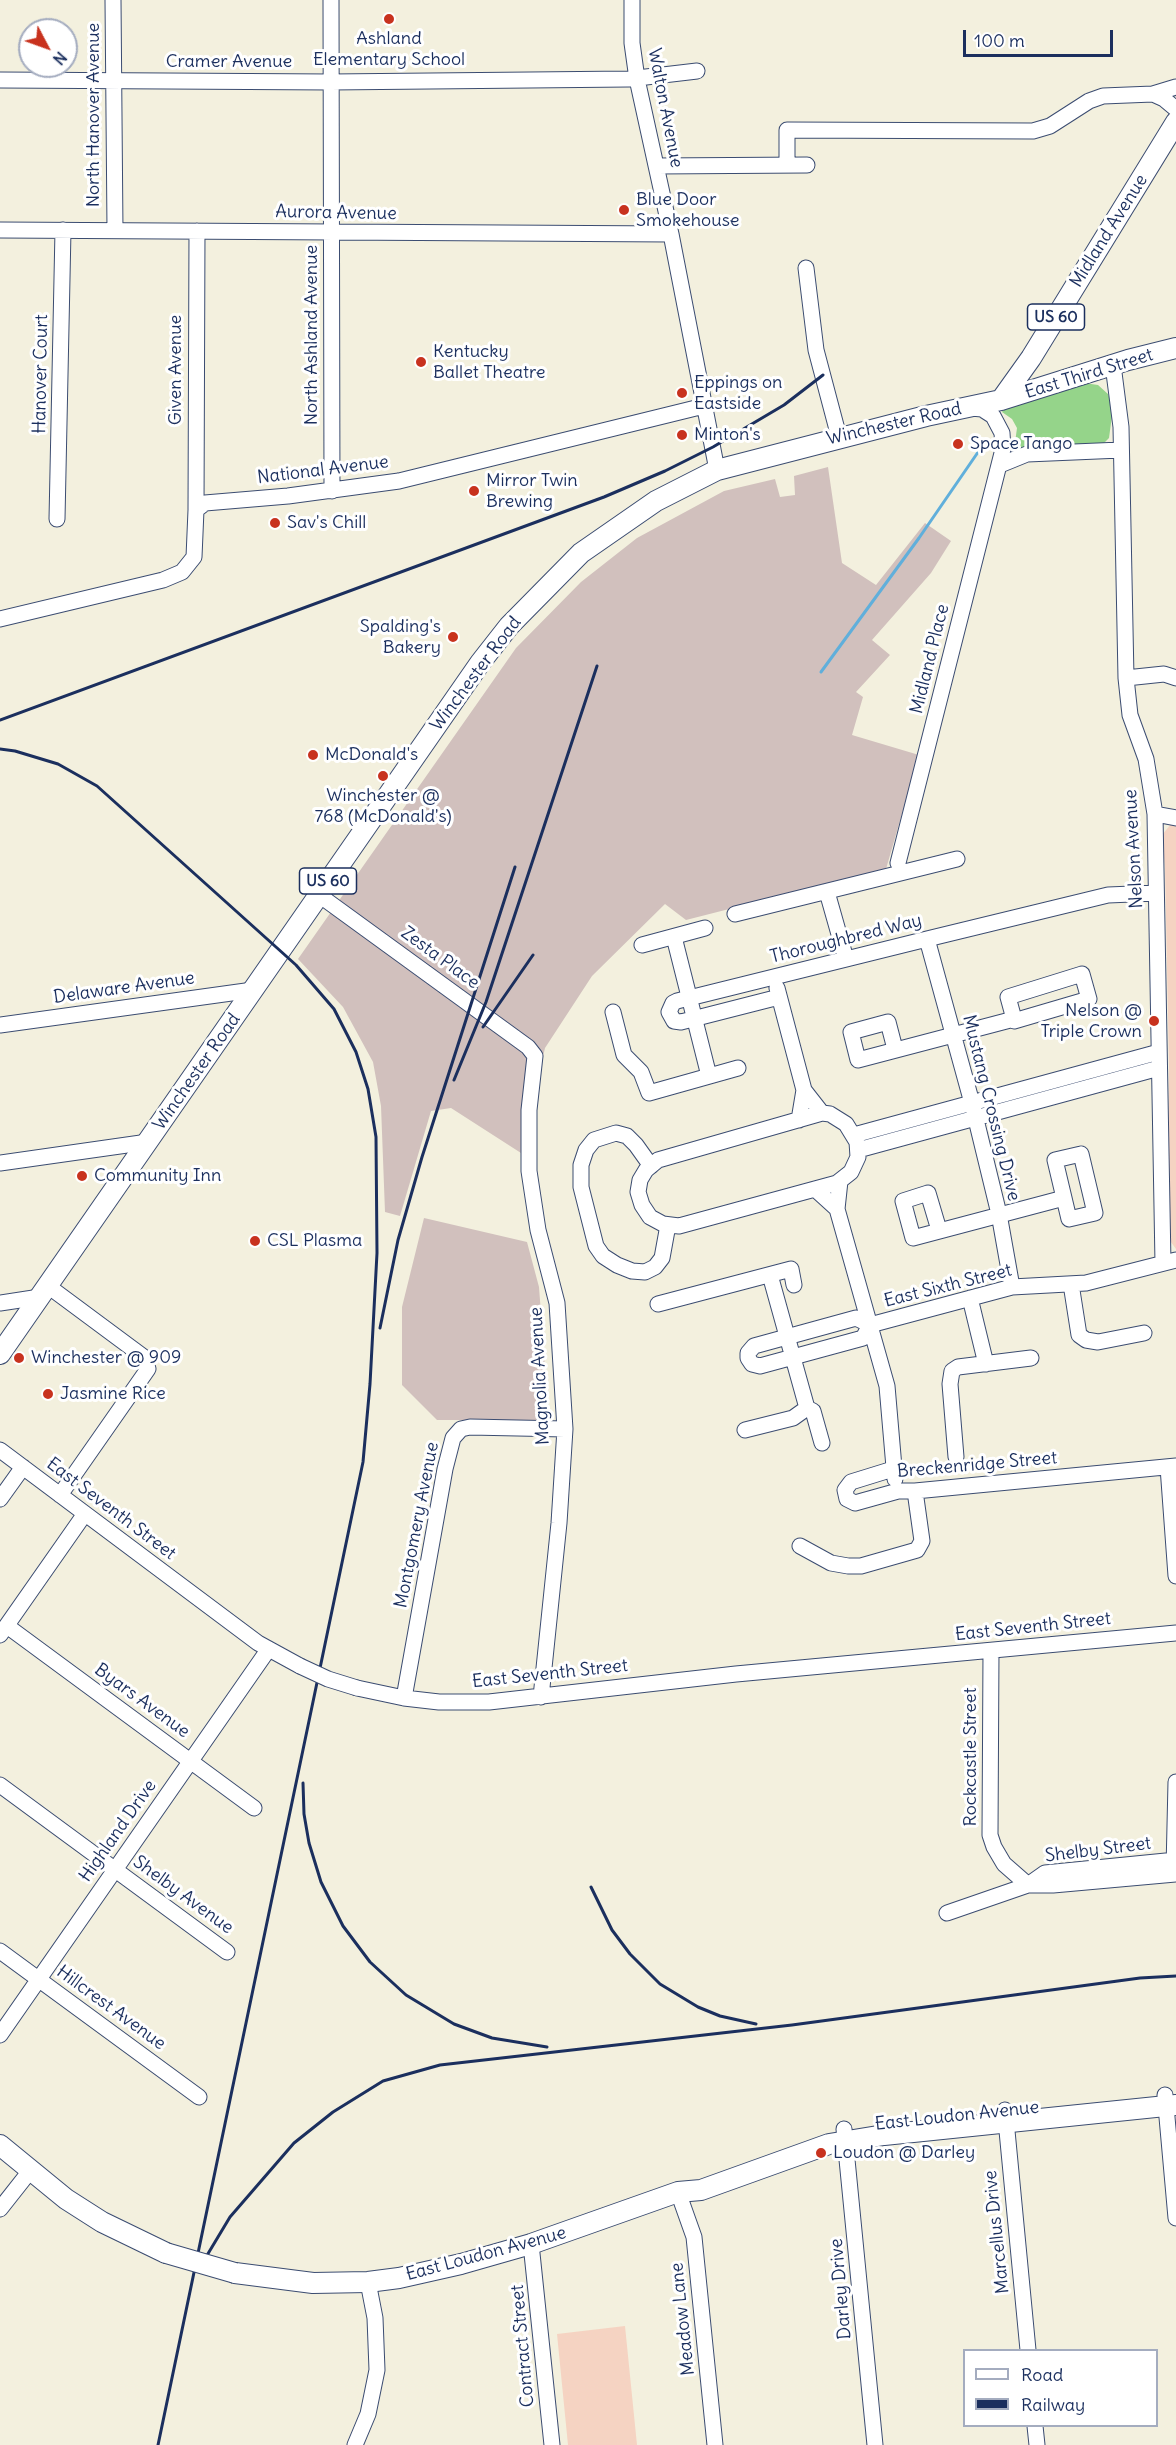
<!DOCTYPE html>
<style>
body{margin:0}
#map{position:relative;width:1176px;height:2445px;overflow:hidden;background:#f3f0de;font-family:Delius,sans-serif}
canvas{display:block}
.legend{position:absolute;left:963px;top:2349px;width:195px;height:78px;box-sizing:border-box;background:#fff;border:2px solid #a4acbf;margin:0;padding:8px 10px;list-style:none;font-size:18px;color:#1b2f5e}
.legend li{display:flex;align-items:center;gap:12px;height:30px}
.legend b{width:30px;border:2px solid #a4acbf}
.north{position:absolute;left:18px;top:18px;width:60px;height:60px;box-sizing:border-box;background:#fff;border:2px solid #a4acbf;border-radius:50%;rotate:131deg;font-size:16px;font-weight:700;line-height:24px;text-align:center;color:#1b2f5e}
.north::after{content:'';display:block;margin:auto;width:21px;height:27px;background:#c8321e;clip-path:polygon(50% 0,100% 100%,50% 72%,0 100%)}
.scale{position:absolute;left:963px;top:30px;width:150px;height:27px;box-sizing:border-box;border:3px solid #1b2f5e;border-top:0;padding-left:8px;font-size:18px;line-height:21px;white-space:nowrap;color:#1b2f5e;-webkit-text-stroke:4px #fff;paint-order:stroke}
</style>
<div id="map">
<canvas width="1176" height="2445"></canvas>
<ul class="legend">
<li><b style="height:8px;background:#fff"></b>Road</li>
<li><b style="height:8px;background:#1b2f5e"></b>Railway</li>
</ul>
<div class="north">N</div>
<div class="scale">100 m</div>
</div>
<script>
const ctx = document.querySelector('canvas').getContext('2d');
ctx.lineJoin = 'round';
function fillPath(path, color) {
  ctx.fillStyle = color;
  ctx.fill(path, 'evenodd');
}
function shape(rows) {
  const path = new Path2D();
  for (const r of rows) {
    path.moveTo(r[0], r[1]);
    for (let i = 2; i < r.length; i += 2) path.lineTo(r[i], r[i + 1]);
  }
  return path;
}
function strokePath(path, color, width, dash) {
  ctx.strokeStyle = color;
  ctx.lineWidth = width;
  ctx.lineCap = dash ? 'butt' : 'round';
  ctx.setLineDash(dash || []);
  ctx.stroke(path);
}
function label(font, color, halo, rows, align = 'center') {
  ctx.font = font + ' Delius,sans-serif';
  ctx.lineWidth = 6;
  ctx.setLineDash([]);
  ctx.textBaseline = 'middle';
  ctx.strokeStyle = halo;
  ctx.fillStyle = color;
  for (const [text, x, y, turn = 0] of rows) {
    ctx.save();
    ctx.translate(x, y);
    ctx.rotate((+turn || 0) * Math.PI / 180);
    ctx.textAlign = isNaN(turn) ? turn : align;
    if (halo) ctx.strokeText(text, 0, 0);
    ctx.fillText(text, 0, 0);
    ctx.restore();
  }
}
const built = shape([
 [1171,824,1176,824,1176,1249,1168,1238,1169,1065,1165,868,1162,835],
 [625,2326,637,2445,568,2445,557,2334]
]);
const industrial = shape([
 [828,467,842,563,876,585,925,523,951,541,931,573,872,640,890,655,856,692,863,697,852,735,919,755,886,869,686,920,665,904,592,976,545,1048,521,1153,451,1108,431,1111,400,1216,385,1212,381,1106,373,1062,343,1007,298,959,516,648,581,582,637,538,724,491,775,479,780,497,795,495,794,476],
 [424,1218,527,1242,539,1287,549,1420,437,1420,402,1385,402,1307]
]);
const green = shape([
 [1084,383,1098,385,1108,394,1113,408,1109,438,1103,444,1014,450,1017,428,1012,419,1002,412,1003,410]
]);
const stream = shape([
 [821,672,919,538,985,442]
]);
const minor = shape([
 [113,0,115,230],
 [331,0,332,491],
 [632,0,632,43,637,79,671,234,717,470],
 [0,80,331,82,629,79,697,71],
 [1176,87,1153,94,1164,99,1176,109],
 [787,165,787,130,1033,131,1050,126,1089,101,1103,96,1153,94],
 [656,166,807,165],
 [0,230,671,234],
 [806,268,816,350,839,437],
 [1113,365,1121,427,1126,678,1130,715,1146,759,1155,814,1163,1263],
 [1000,465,1027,454,1121,450],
 [196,510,197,231],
 [57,519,63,230],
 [0,619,163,580,182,572,194,557,196,510,205,503,288,496,399,481,704,406],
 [1126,678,1164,674,1176,678],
 [1155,814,1176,818],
 [898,863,1003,449,1002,433,993,416,982,409,971,408],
 [827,892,846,959],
 [319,895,528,1047,535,1056,529,1110,529,1171,538,1230,557,1303,565,1429,559,1523,541,1697],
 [735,914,957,859],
 [674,937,709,1076],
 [927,939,972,1103,999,1214,1012,1287],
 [642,945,705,928],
 [777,988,804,1090],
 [779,997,681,1022,674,1021,669,1012,673,1003,677,1001,927,939,1108,895,1156,893],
 [613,1012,624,1055,641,1072,649,1093,738,1068],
 [0,1025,253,990],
 [895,1049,888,1022,851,1032,858,1060,1014,1019,1014,1021,1089,999,1082,974,1008,997,1014,1019],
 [822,1113,830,1114,846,1124,857,1142,858,1157,851,1172,837,1183,679,1226,663,1224,650,1217,642,1205,638,1192,640,1180,646,1170,658,1160,822,1113],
 [799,1120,804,1090,822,1113],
 [854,1135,1159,1052],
 [858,1150,1159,1068],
 [1081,1154,1095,1213,1069,1219,1055,1160,1081,1154],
 [0,1163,148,1142],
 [651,1166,636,1145,627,1136,616,1133,594,1140,586,1150,581,1165,581,1187,596,1246,603,1256,617,1265,632,1271,645,1272,655,1267,662,1258,668,1225],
 [815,1189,837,1209,840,1181],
 [837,1209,887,1386,895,1479],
 [939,1230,928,1193,903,1201,913,1238,1064,1198],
 [770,1275,807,1408,813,1411,822,1443],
 [1071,1284,1079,1335,1086,1340,1098,1342,1144,1333],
 [48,1286,145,1358,148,1369,60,1495],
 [970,1298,986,1364],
 [0,1303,40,1297],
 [658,1304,791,1269,794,1285],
 [870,1325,863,1338,760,1366,752,1364,748,1358,748,1353,754,1346,856,1318,870,1325,1012,1287,1086,1283,1176,1260],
 [745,1430,793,1418,807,1408],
 [0,1450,258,1643,300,1666],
 [956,1457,950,1384,952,1371,958,1367,1031,1358],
 [1168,1467,1176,1576],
 [893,1469,851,1482,845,1490,847,1499,855,1503,898,1491,915,1491,1176,1466],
 [0,1499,23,1467],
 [800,1546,831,1563,848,1566,861,1566,917,1550,922,1541,915,1491],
 [7,1626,254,1808],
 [0,1635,84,1515],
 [357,1688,404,1698,439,1702,489,1702,736,1674,1176,1633],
 [404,1698,445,1469,453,1438,461,1429,470,1427,565,1429],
 [0,1785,227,1952],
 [1176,1860,1045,1873,1028,1885,1053,1885,1176,1874],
 [1174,1869,1176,1782],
 [947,1913,1028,1885,1004,1864,994,1847,990,1835,991,1651],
 [0,1951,199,2097],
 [0,2035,268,1650],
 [1165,2095,1176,2218],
 [1005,2110,1028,2350],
 [844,2129,875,2445],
 [678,2192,694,2237,715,2445],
 [0,2209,30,2171],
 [531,2244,552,2445],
 [1035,2426,1037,2445],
 [355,2445,368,2414,377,2370,375,2318,368,2282]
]);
const major = shape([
 [1001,400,1031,358,1176,122],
 [0,1354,480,663,509,626,581,553,656,501,717,470,926,416,1001,400,1128,360,1176,348],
 [0,2145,66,2199,102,2222,166,2253],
 [235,2273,313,2283,368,2282,399,2278,461,2264,531,2244,678,2192,701,2190,829,2144,884,2135,1176,2105]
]);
const rail = shape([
 [0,720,604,497,665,471,713,447,784,405,823,375],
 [0,749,15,751,58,764,97,786,296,965,334,1009,356,1052,368,1089,376,1137,377,1253,370,1384,363,1462,158,2445],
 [483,1027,533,955],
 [454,1080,486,1002,597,666],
 [380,1328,398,1240,422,1157,515,867],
 [303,1783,304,1814,309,1843,321,1882,343,1926,370,1962,406,1995,454,2024,492,2038,547,2047],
 [591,1887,612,1930,630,1954,660,1984,698,2007,720,2016,756,2024],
 [201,2270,206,2257,230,2217,294,2143,333,2112,383,2081,440,2065,792,2025,1140,1978,1176,1976]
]);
const minorBridge = shape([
 [300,1666,328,1679,357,1688]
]);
const majorBridge = shape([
 [166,2253,235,2273]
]);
const markers = [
 [389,19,6,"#c8321e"],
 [624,210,6,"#c8321e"],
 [421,362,6,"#c8321e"],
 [682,393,6,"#c8321e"],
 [682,435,6,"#c8321e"],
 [958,444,6,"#c8321e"],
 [474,491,6,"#c8321e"],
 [275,523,6,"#c8321e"],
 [453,637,6,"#c8321e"],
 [313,755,6,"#c8321e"],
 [383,776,6,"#c8321e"],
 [1154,1021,6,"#c8321e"],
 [82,1176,6,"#c8321e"],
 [255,1241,6,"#c8321e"],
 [19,1358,6,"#c8321e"],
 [48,1394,6,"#c8321e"],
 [821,2153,6,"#c8321e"]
];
const shields = [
 [1056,317,57],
 [328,881,57]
];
const shieldNames = [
 ["US 60",1056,317],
 ["US 60",328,881]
];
const poiNames = [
 ["Ashland",389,39,"center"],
 ["Elementary School",389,60,"center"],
 ["Blue Door",636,200],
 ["Smokehouse",636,221],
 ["Kentucky",433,352],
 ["Ballet Theatre",433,373],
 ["Eppings on",694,383],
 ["Eastside",694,404],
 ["Minton's",694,435],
 ["Space Tango",970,444],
 ["Mirror Twin",486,481],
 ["Brewing",486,502],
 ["Sav's Chill",287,523],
 ["Spalding's",441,627,"right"],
 ["Bakery",441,648,"right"],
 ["McDonald's",325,755],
 ["Winchester @",383,796,"center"],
 ["768 (McDonald's)",383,817,"center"],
 ["Nelson @",1142,1011,"right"],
 ["Triple Crown",1142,1032,"right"],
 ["Community Inn",94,1176],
 ["CSL Plasma",267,1241],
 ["Winchester @ 909",31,1358],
 ["Jasmine Rice",60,1394],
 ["Loudon @ Darley",833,2153]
];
const streetNames = [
 ["Cramer Avenue",229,62],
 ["Walton Avenue",665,108,79],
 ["North Hanover Avenue",94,115,-90],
 ["Aurora Avenue",336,213,1],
 ["Midland Avenue",1109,231,-58],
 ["North Ashland Avenue",312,335,-90],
 ["Given Avenue",176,370,-90],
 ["Hanover Court",41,374,-89],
 ["East Third Street",1089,374,-17],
 ["Winchester Road",894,424,-13],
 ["National Avenue",323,470,-7],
 ["Midland Place",930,659,-76],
 ["Winchester Road",476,674,-53],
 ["Nelson Avenue",1134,849,-93],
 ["Thoroughbred Way",846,939,-14],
 ["Zesta Place",440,958,36],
 ["Delaware Avenue",124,988,-8],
 ["Winchester Road",197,1072,-55],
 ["Mustang Crossing Drive",991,1108,76],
 ["East Sixth Street",948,1286,-14],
 ["Magnolia Avenue",540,1376,-93],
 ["Breckenridge Street",977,1465,-5],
 ["East Seventh Street",111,1509,37],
 ["Montgomery Avenue",417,1525,-79],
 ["East Seventh Street",1033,1627,-6],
 ["East Seventh Street",550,1674,-6],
 ["Byars Avenue",142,1701,36],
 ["Rockcastle Street",971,1757,-90],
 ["Highland Drive",118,1831,-55],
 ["Shelby Street",1098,1850,-7],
 ["Shelby Avenue",183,1895,36],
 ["Hillcrest Avenue",111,2008,36],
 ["East Loudon Avenue",957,2116,-6],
 ["Marcellus Drive",997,2232,-96],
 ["East Loudon Avenue",486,2254,-15],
 ["Darley Drive",841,2289,-95],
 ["Meadow Lane",683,2319,-96],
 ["Contract Street",523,2346,-95]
];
fillPath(built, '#f5d3c2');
fillPath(industrial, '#d1c0bd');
fillPath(green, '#95d48a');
strokePath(stream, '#60afdb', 3);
strokePath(minor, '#3b4c71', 17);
strokePath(major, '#3b4c71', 22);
strokePath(minor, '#fff', 15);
strokePath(major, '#fff', 20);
strokePath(rail, '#1b2f5e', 3);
strokePath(minorBridge, '#3b4c71', 17, []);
strokePath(majorBridge, '#3b4c71', 22, []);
strokePath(minorBridge, '#fff', 15);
strokePath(majorBridge, '#fff', 20);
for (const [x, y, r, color] of markers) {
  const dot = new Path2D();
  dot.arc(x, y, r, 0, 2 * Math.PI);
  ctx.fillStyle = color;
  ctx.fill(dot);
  strokePath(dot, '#fff', 2);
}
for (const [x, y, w] of shields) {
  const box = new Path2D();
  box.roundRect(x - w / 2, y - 13, w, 26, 4.5);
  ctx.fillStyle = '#fff';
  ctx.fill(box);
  strokePath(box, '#1b2f5e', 1.5);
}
label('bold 16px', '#1b2f5e', null, shieldNames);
label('18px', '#1b2f5e', '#fff', poiNames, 'left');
label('18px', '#1b2f5e', '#fff', streetNames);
</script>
